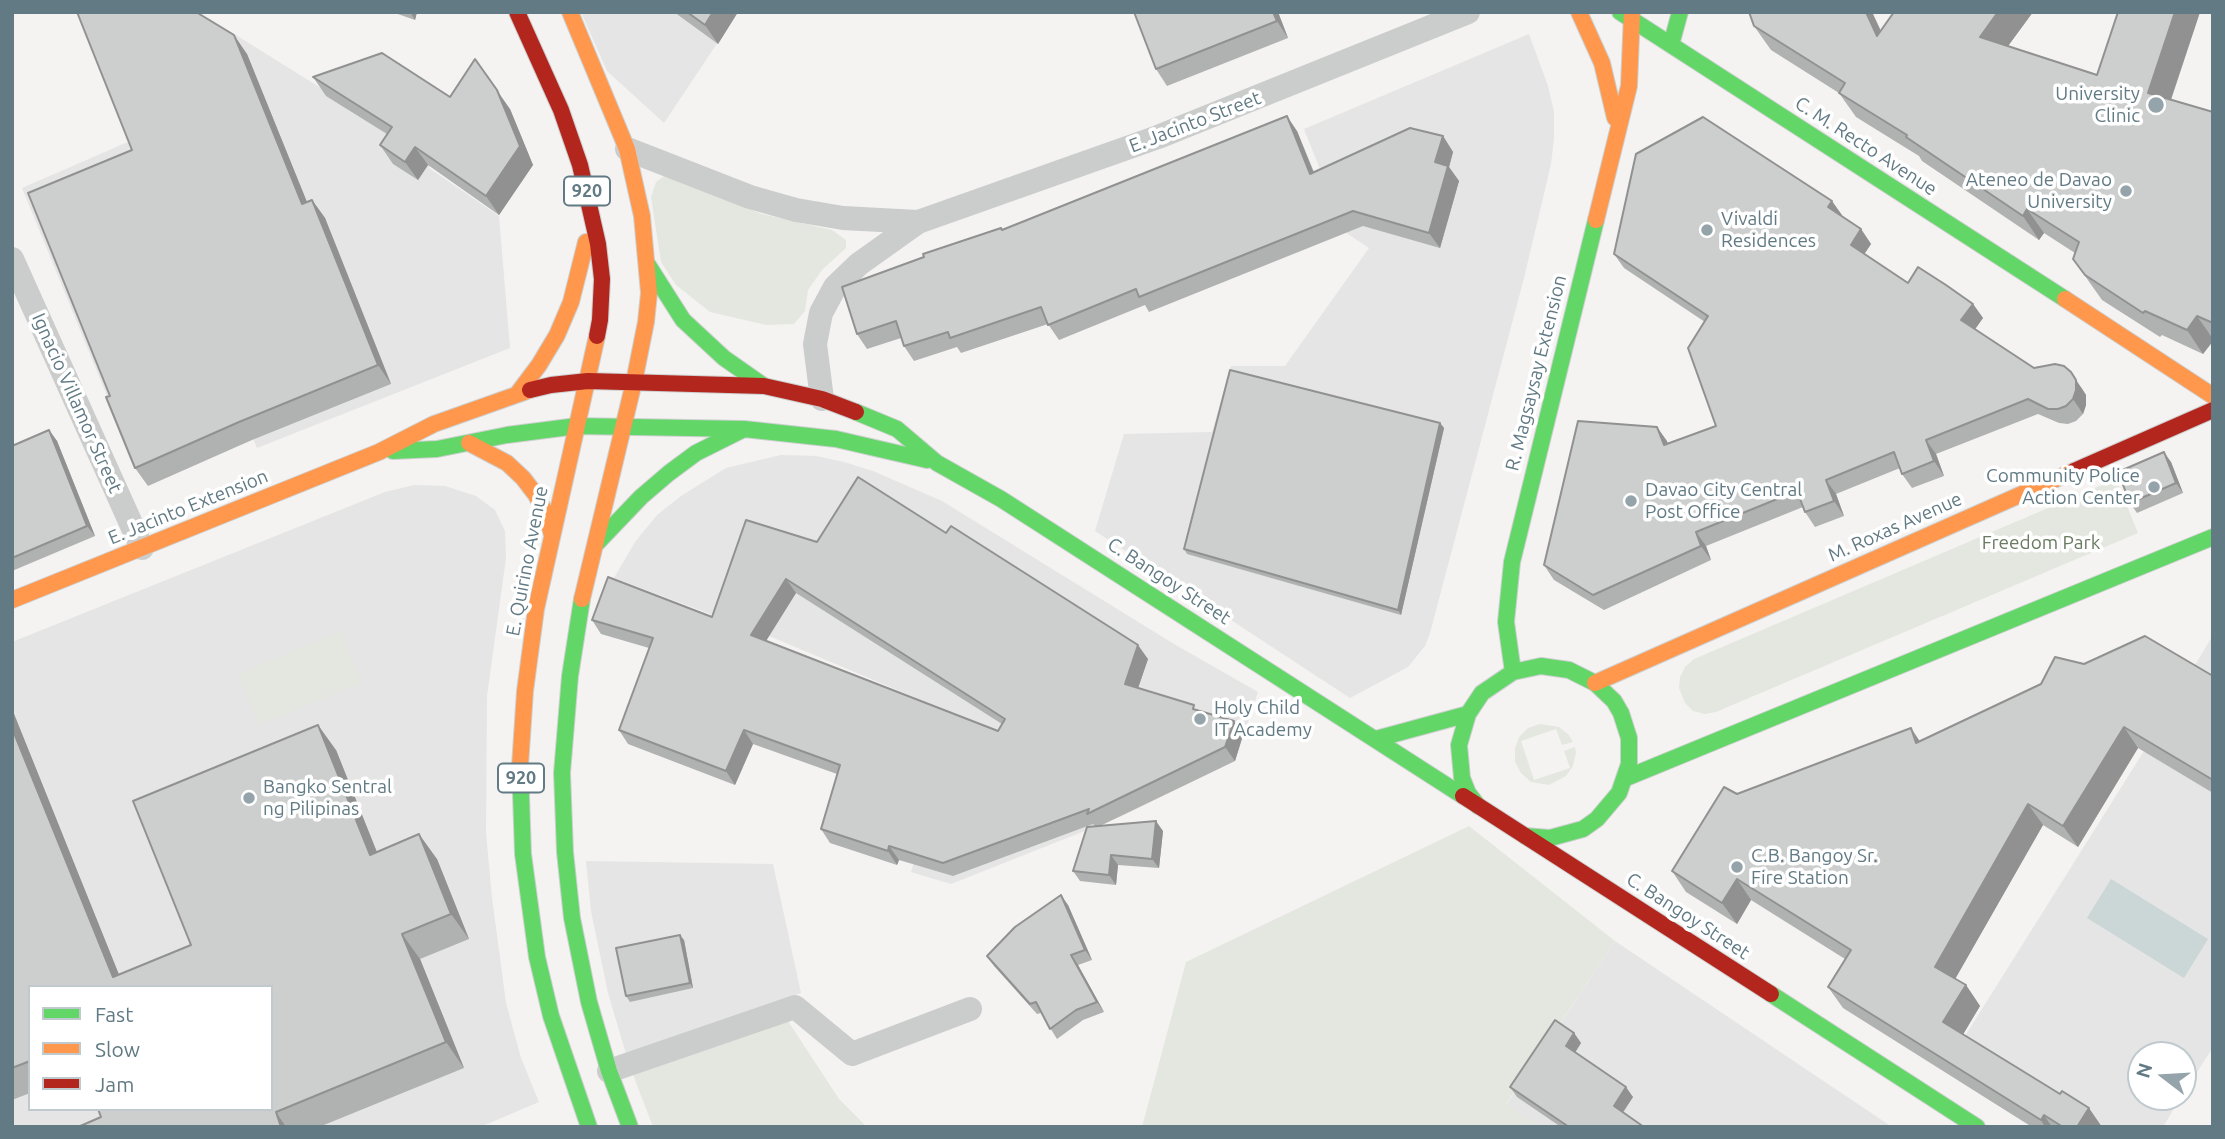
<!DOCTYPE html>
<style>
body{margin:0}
#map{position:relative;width:2225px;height:1139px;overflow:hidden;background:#f4f3f1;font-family:Ubuntu,sans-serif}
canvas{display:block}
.frame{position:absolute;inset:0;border:14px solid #617a84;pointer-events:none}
.legend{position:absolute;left:28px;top:985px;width:245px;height:126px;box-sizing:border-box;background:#fff;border:2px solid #c0cace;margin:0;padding:9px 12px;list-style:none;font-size:21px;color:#617a84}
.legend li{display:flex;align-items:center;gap:14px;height:35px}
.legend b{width:35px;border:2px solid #c0cace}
.north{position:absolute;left:2127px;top:1041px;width:70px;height:70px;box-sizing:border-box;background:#fff;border:2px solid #c0cace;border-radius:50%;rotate:287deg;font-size:19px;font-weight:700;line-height:28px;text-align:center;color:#617a84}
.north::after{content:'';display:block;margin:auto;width:24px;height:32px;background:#94a4aa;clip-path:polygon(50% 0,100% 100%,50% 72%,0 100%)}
</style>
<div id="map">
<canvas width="2225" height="1139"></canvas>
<div class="frame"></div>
<ul class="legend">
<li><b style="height:9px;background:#63d668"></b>Fast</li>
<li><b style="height:9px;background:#ff974d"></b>Slow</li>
<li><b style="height:9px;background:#b3261e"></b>Jam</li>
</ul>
<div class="north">N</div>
</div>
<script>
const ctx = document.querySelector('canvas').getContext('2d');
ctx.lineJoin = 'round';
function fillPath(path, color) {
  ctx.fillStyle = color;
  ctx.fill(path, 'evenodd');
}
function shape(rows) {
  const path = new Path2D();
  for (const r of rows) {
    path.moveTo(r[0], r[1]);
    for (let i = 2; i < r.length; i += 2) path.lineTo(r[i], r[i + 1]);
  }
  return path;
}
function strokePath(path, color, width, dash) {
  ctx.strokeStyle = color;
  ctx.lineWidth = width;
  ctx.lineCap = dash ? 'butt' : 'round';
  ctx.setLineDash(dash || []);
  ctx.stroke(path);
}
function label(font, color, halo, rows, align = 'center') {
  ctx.font = font + ' Ubuntu,sans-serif';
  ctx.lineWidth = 7;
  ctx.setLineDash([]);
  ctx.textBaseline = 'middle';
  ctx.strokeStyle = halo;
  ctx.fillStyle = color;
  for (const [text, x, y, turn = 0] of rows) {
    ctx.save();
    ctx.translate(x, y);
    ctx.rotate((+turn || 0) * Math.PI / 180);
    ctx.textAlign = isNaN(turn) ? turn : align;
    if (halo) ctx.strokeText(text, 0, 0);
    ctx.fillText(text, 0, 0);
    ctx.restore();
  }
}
const built = shape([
 [77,12,199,12,324,90,465,111,429,168,499,216,510,348,257,448,223,368,114,413,22,188,130,141],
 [581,12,738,12,664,123,607,71],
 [1529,34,1548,86,1554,112,1554,138,1551,164,1524,278,1430,633,1425,646,1408,667,1350,698,1095,531,1124,434,1212,432,1231,366,1285,366,1369,248,1345,232,1304,129],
 [781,455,816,456,844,462,873,471,942,501,1174,644,1258,692,1235,761,1120,817,951,884,911,872,959,716,769,636,614,578,635,542,657,515,681,496,726,468],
 [414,485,445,486,476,496,495,510,505,531,506,558,487,696,486,833,492,898,506,1003,521,1058,539,1102,480,1127,12,1127,12,642,385,492],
 [30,987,271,987,271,1109,30,1109],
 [2213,635,2213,1047,2183,1094,2183,1055,2141,1055,2141,1097,2181,1097,2163,1127,2065,1127,1960,1044,2144,751],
 [586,861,773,864,801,993,626,1054,608,993,591,911],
 [1615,941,1892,1127,1541,1127,1506,1105]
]);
const green = shape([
 [664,176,762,214,832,230,846,240,846,248,822,270,808,290,805,311,794,324,766,325,710,312,676,285,661,262,651,197,656,182],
 [2116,479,2138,533,1716,712,1705,714,1693,711,1685,703,1679,688,1680,677,1685,667,1694,659],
 [340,632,361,683,259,725,238,674],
 [1540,724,1559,727,1569,735,1573,742,1562,745,1556,729,1521,741,1534,780,1570,768,1564,751,1575,747,1576,753,1573,766,1566,776,1549,785,1531,782,1521,773,1515,762,1515,749,1519,737,1528,728],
 [1469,826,1615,941,1506,1104,1541,1127,1142,1127,1186,962],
 [788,1021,839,1099,867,1127,653,1127,632,1072]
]);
const water = shape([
 [2111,879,2208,939,2184,978,2087,918]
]);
const street = shape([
 [627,149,750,197,796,210,843,218,918,222],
 [12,259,142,548],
 [822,399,815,344,821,313,835,287,859,264,918,222,1158,137,1468,12],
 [609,1071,795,1007,852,1054,970,1009]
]);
const fast = shape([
 [1620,12,2065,299],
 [1671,45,1680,12],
 [648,265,683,320,724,358,764,386],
 [856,412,897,429,937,463,1001,499,1463,796],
 [393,451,437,449,507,435,577,426,744,429,836,439,927,460],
 [597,543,641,497,669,473,696,453,744,429],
 [582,599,570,676,562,773,565,852,572,918,589,1002,609,1071,630,1127],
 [1513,672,1506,622,1512,562,1596,220],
 [1376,739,1468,714],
 [520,766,523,854,537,957,551,1016,589,1127],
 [1626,778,2213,537],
 [1478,806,1468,793,1462,778,1459,745,1468,714,1482,693,1513,672,1541,666,1569,670,1595,683,1614,701,1621,713,1629,738,1629,764,1619,793,1597,819,1583,829,1550,838,1525,836],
 [1771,994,1977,1127]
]);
const slow = shape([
 [570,12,627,149,642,216,649,293,646,322,634,382,582,599],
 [1579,12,1602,63,1615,118],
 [1596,220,1629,86,1632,12],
 [2065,299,2213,396],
 [518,393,539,365,557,335,571,302,586,242],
 [469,443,507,463,523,478,536,495,546,514,552,535],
 [12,600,379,452,434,424,530,390],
 [1595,683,2074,471],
 [520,766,525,691,536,609,597,336]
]);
const jam = shape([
 [517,12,561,110,580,165,598,244,602,279,600,320,597,336],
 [530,390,551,385,588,381,764,386,822,399,856,412],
 [2074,471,2213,410],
 [1463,796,1771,994]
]);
const wall = shape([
 [392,12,417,12,415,20],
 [674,12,738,12,718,44],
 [1278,12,1288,38,1167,86,1156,69],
 [1749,12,1872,12,1881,31,1900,13,2033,12,2008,46,2097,75,2200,12,2171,100,2213,112,2213,341,2203,354,2162,335,2160,337,2102,300,2073,259,2075,253,2044,233,2039,240,1922,161,1919,156,1856,117,1839,93,1771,50,1754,26],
 [247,54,307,202,312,200,325,218,391,384,252,440,148,486,135,468,110,396],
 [313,77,450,97,510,109,533,165,499,215,428,165,418,180,393,164,380,145,387,134,326,96],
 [1297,131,1314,172,1443,136,1453,152,1449,167,1459,181,1440,248,1363,226,1149,312,1145,305,1059,340,1048,324,961,353,957,347,914,361,904,346,901,338,867,349,857,334,1002,230],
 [1842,215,1842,216,1861,229,1871,244,1864,254,1908,283,1973,304,1983,318,1975,329,2034,368,2081,387,2086,395,2086,405,2083,414,2076,421,2068,424,2059,423,2038,414,1936,454,1944,476,1912,488,1902,474,1900,468,1836,494,1844,516,1815,527,1805,512,1803,507,1706,546,1711,560,1604,610,1554,580,1544,565,1657,427,1668,444,1716,426,1705,322,1624,268,1614,254],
 [1440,423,1444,428,1401,615,1187,554,1184,549],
 [49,430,57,441,95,536,12,571,12,446],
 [2171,462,2183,493,2137,513,2130,503],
 [946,533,1148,659,1138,688,1198,710,1243,735,1235,761,1102,825,1163,831,1159,868,1118,865,1116,885,1080,881,1073,871,1095,826,1093,824,953,876,899,860,897,865,830,843,821,829,837,774,753,744,735,785,628,744,619,730,649,648,601,634,592,620,712,617,817,542],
 [796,593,1002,724,998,731,766,641],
 [2084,664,2213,676,2213,793,2138,748,2078,847,2043,825,1955,979,1966,985,1980,1006,1963,1034,2102,1127,2032,1127,1843,1008,1828,987,1845,959,1751,900,1737,924,1686,892,1672,871,1737,794,1920,741],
 [12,709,119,975,191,945,336,750,377,852,437,859,469,939,420,959,464,1068,319,1127,78,1127,271,1109,30,987,30,1093,12,1100],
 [1068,905,1092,960,1078,965,1104,1012,1083,1020,1057,1039,1041,1013,1037,1014,994,966,987,956],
 [684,940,693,988,630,1002,626,996],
 [1574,1033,1581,1043,1575,1052,1633,1097,1623,1113,1644,1127,1561,1127,1517,1097,1510,1087]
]);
const shadedWall = shape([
 [410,12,417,12,415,20],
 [713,12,738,12,718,44,705,25],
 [1273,12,1278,12,1288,38,1277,21],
 [1866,12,1872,12,1894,60,1877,36],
 [1998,12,2033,12,1997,61,1980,37],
 [2175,12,2200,12,2165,117,2148,93],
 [234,35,247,54,315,222,302,204],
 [475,59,510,109,533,165,499,215,486,196],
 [1287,116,1297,131,1320,189,1310,174],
 [1443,136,1453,152,1449,167,1459,181,1440,248,1429,233,1435,162],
 [415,147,428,165,418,180,405,162],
 [312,200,325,218,391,384,378,365],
 [1832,201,1842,215,1838,222,1828,207],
 [2027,209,2044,233,2039,240,2023,216],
 [1861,229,1871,244,1861,259,1851,245],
 [1973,304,1983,318,1971,335,1961,320],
 [2197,316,2213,339,2213,341,2203,354,2187,330],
 [2071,372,2086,395,2086,405,2083,414,2073,399],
 [1440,423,1444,428,1401,615,1398,610],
 [1657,427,1667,441,1674,460,1664,445],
 [49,430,57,441,95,536,87,526],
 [1926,440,1936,454,1944,476,1934,461],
 [2164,452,2171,462,2183,493,2176,483],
 [1826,480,1836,494,1844,516,1834,501],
 [1696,532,1706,546,1711,560,1701,546],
 [786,579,796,593,761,649,751,635],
 [1138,645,1148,659,1135,697,1125,684],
 [12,709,124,987,113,977,12,728],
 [1234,721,1243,735,1235,761,1225,747],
 [318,725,336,750,388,880,370,855],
 [2124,727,2138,748,2078,847,2063,826],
 [1911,728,1925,749,1916,743],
 [744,730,753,744,735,785,726,771],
 [2028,804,2043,825,1950,988,1935,967],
 [1156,821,1163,831,1159,868,1152,859],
 [419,834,437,859,469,939,451,914],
 [889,846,899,860,897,865,888,851],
 [1111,855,1118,865,1116,885,1109,875],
 [1737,879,1751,900,1737,924,1722,903],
 [1061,895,1068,905,1092,960,1085,950],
 [402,934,420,959,464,1068,446,1042],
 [680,935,684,940,693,988,690,983],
 [1071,955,1078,965,1104,1012,1097,1002],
 [1966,985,1980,1006,1958,1043,1943,1022],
 [1574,1033,1581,1043,1573,1056,1566,1046],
 [1626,1087,1633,1097,1620,1116,1614,1106],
 [2089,1108,2102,1127,2077,1127],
 [276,1112,286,1127,281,1127],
 [2044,1115,2052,1127,2045,1127,2041,1120]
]);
const building = shape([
 [77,12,196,12,234,35,302,204,312,200,378,365,239,422,135,468,106,397,110,396,28,193,132,150,77,12],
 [687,12,713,12,705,25,687,12],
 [1134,12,1273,12,1277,21,1156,69,1134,12],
 [1749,12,1866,12,1877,36,1894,12,1899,13,1900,12,1998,12,1980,37,2097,75,2118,12,2175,12,2148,93,2213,112,2213,323,2197,316,2187,330,2145,311,2143,313,2085,275,2073,259,2079,242,2027,209,2023,216,1906,137,1907,135,1839,93,1845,83,1754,26,1749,12],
 [382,53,450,97,475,59,497,90,520,146,486,196,415,147,405,162,380,145,392,127,313,77,382,53],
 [1287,116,1310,174,1410,128,1443,136,1435,162,1448,166,1429,233,1353,211,1139,297,1136,289,1048,325,1041,307,950,338,948,332,904,346,896,321,857,334,842,287,924,257,923,254,1001,228,1002,230,1287,116],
 [1703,117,1832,201,1828,207,1861,229,1851,245,1908,283,1918,267,1946,285,1973,304,1961,320,2034,368,2055,364,2064,366,2071,372,2076,380,2076,390,2073,399,2066,406,2058,409,2048,409,2028,399,1926,440,1934,461,1902,474,1894,452,1826,480,1834,501,1805,512,1797,491,1696,532,1701,546,1593,595,1544,565,1578,421,1657,427,1664,445,1716,426,1688,348,1708,316,1614,254,1636,154,1703,117],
 [1230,370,1440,423,1398,610,1184,549,1230,370],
 [49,430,87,526,12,558,12,446,49,430],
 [2164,452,2176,483,2130,503,2118,472,2164,452],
 [858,477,946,533,951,526,1138,645,1125,684,1194,705,1193,709,1234,721,1225,747,1087,814,1089,809,943,863,889,846,888,851,821,829,840,765,744,730,726,771,619,730,653,638,592,620,608,577,712,617,746,520,817,542,858,477],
 [786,579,1005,719,998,731,751,635,786,579],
 [2145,636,2213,676,2213,780,2124,727,2063,826,2028,804,1935,967,1966,985,1943,1022,2060,1094,2062,1091,2089,1108,2077,1127,2063,1127,2044,1115,2041,1120,1828,987,1851,950,1737,879,1722,903,1672,871,1724,787,1737,794,1911,728,1916,743,2041,684,2055,657,2084,664,2145,636],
 [318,725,370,855,419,834,451,914,402,934,446,1042,276,1112,281,1127,78,1127,101,1117,98,1109,271,1109,271,987,30,987,30,1061,12,1068,12,728,113,977,191,945,133,801,318,725],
 [1156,821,1152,859,1111,855,1109,875,1073,871,1087,827,1156,821],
 [1061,895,1085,950,1071,955,1097,1002,1076,1010,1050,1029,1036,1002,1030,1004,987,956,1015,927,1061,895],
 [680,935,690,983,626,996,616,948,680,935],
 [1555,1020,1574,1033,1566,1046,1626,1087,1614,1106,1644,1127,1569,1127,1510,1087,1555,1020]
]);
const markers = [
 [2156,105,9,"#94a4aa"],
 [2126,191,7,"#94a4aa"],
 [1707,230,7,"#94a4aa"],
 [2154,487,7,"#94a4aa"],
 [1631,501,7,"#94a4aa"],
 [1200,719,7,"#94a4aa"],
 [249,798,7,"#94a4aa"],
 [1737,867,7,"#94a4aa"]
];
const shields = [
 [587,191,46],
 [521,778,46]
];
const shieldNames = [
 ["920",587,191],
 ["920",521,778]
];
const poiNames = [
 ["University",2140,94,"right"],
 ["Clinic",2140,116,"right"],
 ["Ateneo de Davao",2112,180,"right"],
 ["University",2112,202,"right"],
 ["Vivaldi",1721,219],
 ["Residences",1721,241],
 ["Community Police",2140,476,"right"],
 ["Action Center",2140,498,"right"],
 ["Davao City Central",1645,490],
 ["Post Office",1645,512],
 ["Holy Child",1214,708],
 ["IT Academy",1214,730],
 ["Bangko Sentral",263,787],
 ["ng Pilipinas",263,809],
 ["C.B. Bangoy Sr.",1751,856],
 ["Fire Station",1751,878]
];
const streetNames = [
 ["E. Jacinto Street",1195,122,-21],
 ["C. M. Recto Avenue",1866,146,33],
 ["R. Magsaysay Extension",1536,373,-76],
 ["Ignacio Villamor Street",77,403,66],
 ["E. Jacinto Extension",188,507,-22],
 ["M. Roxas Avenue",1895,527,-24],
 ["E. Quirino Avenue",527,561,-79],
 ["C. Bangoy Street",1169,581,33],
 ["C. Bangoy Street",1688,916,33]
];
const parkNames = [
 ["Freedom Park",2041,543]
];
fillPath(built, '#e4e5e4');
fillPath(green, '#e4e7df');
fillPath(water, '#cbd6d6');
strokePath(fast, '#cdd0d0', 18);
strokePath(slow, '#cdd0d0', 18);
strokePath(jam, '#cdd0d0', 18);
strokePath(street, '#cbcdcd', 24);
strokePath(fast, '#63d668', 16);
strokePath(slow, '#ff974d', 16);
strokePath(jam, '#b3261e', 16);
fillPath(wall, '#b0b2b1');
fillPath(shadedWall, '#909190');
fillPath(building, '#cdcfce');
strokePath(building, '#909190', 2);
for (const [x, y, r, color] of markers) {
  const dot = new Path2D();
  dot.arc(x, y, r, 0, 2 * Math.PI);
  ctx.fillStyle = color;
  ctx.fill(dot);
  strokePath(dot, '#fff', 2.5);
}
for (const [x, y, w] of shields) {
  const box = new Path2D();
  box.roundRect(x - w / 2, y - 14.5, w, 29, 5);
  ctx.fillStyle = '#fff';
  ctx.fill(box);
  strokePath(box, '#617a84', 2);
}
label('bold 18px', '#617a84', null, shieldNames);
label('19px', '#617a84', '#fff', poiNames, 'left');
label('19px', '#617a84', '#fff', streetNames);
label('19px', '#6a7b61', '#fff', parkNames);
</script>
